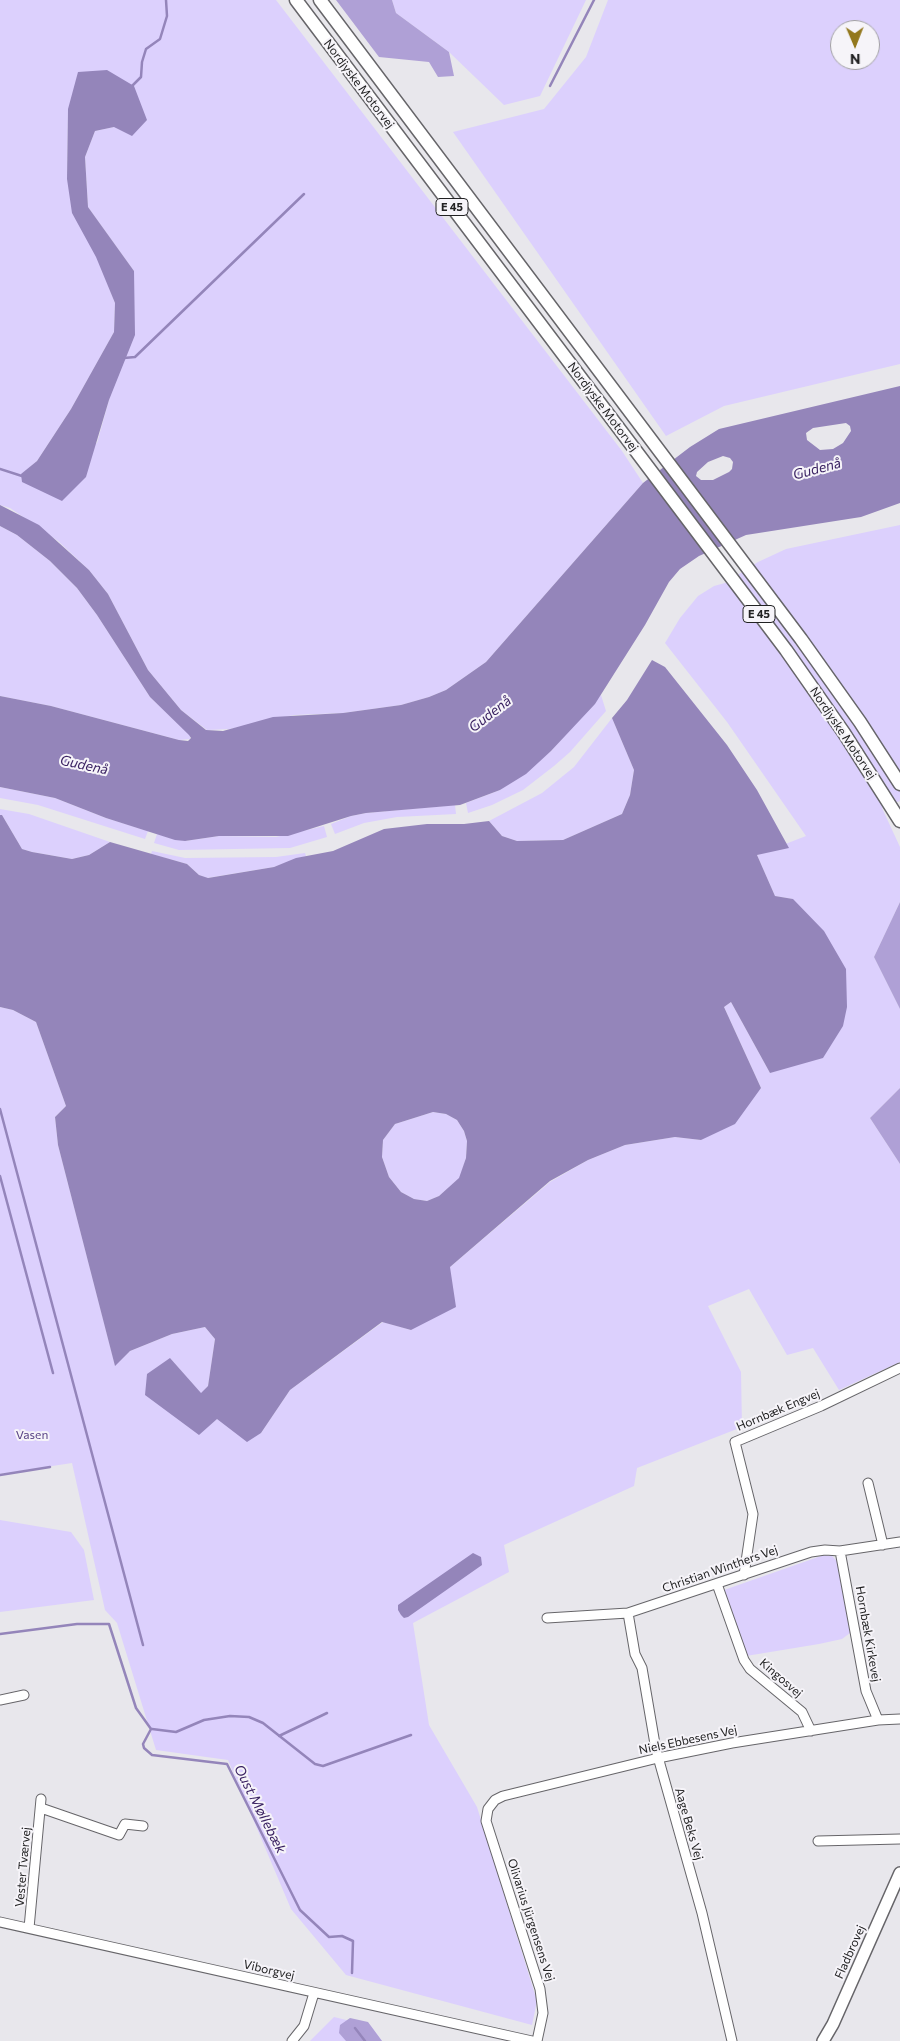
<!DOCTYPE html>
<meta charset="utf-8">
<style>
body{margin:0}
#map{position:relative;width:900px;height:2041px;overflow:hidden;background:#e8e7ec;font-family:Commissioner,sans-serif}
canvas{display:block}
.north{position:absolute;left:830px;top:20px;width:50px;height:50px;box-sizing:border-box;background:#f6f4f9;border:1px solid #a1a0a3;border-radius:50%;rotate:179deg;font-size:14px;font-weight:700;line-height:20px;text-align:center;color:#222223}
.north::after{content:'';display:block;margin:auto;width:18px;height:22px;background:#93781e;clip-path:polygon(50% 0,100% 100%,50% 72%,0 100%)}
</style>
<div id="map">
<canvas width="900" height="2041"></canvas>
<div class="north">N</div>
</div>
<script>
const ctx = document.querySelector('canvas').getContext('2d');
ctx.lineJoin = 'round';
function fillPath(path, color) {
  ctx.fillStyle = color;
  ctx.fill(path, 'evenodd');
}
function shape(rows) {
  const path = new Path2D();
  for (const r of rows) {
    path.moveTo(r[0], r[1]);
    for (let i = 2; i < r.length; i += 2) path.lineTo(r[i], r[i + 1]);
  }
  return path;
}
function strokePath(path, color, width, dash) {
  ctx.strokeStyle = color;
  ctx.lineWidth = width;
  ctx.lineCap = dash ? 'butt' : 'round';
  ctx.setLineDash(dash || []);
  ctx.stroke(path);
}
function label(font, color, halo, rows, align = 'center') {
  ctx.font = font + ' Commissioner,sans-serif';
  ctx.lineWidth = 4;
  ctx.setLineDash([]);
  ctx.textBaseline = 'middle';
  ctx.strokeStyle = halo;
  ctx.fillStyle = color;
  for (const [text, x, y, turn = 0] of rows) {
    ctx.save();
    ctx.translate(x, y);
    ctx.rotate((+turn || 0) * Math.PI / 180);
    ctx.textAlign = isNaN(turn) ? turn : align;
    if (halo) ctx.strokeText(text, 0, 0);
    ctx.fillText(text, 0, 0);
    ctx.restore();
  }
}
const green = shape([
 [0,0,276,0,622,451,643,483,486,662,446,690,429,697,401,705,343,713,294,715,230,729,207,730,181,710,148,670,108,594,89,570,58,541,10,508,0,505],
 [68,109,147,120,95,131,85,157,88,207,134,271,109,400,97,443,22,474,37,461,71,409,114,332,115,303,67,179],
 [392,0,586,0,540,96,504,105,449,52,396,13],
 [608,0,900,0,900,364,724,406,666,436,453,132,544,109,586,57],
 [840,30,870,30,870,60,840,60],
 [900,525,900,801,882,808,900,847,900,902,874,957,900,1009,900,1088,870,1118,900,1164,900,1362,839,1390,813,1348,787,1355,749,1289,708,1306,741,1372,742,1427,637,1468,634,1486,504,1545,509,1572,413,1623,429,1725,477,1807,537,2001,532,2025,346,1975,291,1909,228,1760,156,1750,117,1623,105,1610,72,1463,0,1474,0,1007,13,1010,36,1022,66,1106,55,1117,58,1145,115,1365,130,1351,172,1334,205,1327,215,1339,208,1386,201,1394,170,1358,217,1419,261,1433,290,1390,383,1322,411,1330,450,1267,550,1182,588,1160,625,1145,675,1137,701,1140,761,1088,724,1007,731,1002,770,1073,793,899,775,896,757,855,806,836,727,722,665,643,680,618,698,596,714,586,725,583,758,562,786,549],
 [0,526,17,535,50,561,77,588,97,615,150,697,190,735,190,739,179,740,51,706,0,696],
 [601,695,606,711,570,752,554,766,523,790,492,805,468,813,466,803,500,790,551,751],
 [612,718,634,770,630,795,622,814,563,840,517,841,502,836,489,821,542,793,574,767],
 [0,787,55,798,106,818,148,831,145,839,38,805,0,798],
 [455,805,456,814,397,817,364,823,335,834,331,824,351,816,366,813],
 [0,809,29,814,110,842,89,855,72,859,32,852,22,849,2,815,0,815],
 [324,826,327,837,290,848,179,850,154,843,157,834,185,841,219,836,276,837],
 [152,851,185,858,276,857,305,853,306,856,274,867,207,878,199,875,187,864,151,854],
 [433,1112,446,1114,457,1120,464,1131,467,1141,466,1158,460,1178,439,1196,427,1201,414,1199,401,1192,389,1177,382,1157,383,1140,395,1124],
 [0,1520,71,1532,84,1550,94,1600,0,1612],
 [824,1555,832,1556,837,1561,850,1633,842,1639,819,1644,746,1656,724,1590],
 [334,2017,371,2026,382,2041,310,2041]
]);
const forest = shape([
 [336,0,392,0,396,13,449,52,454,76,438,77,429,62,379,57],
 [900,902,900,1009,874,957],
 [900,1088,900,1164,870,1118],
 [350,2018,368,2022,382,2041,346,2041,339,2033,340,2025]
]);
const water = shape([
 [107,70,134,86,147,120,132,136,114,127,95,131,85,157,88,207,134,271,135,335,109,400,86,477,62,501,22,482,21,474,37,461,71,409,114,332,115,303,96,257,72,213,67,179,68,109,78,72],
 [900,386,900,503,861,517,746,535,699,556,680,569,669,582,645,625,595,704,551,751,526,774,500,790,460,805,366,813,351,816,288,836,219,836,185,841,175,840,106,818,55,798,0,787,0,696,51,706,179,740,188,741,191,738,189,735,150,697,97,615,77,588,50,561,17,535,0,526,0,505,39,525,89,570,108,594,148,670,181,710,206,730,223,731,273,717,343,713,401,705,429,697,446,690,486,662,643,483,690,447,719,429],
 [846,423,850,426,851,431,843,443,833,449,820,450,807,440,806,433,813,428],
 [723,456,730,458,733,462,732,469,729,472,713,480,701,480,696,476,697,472,708,462],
 [652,660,665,667,727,745,757,790,789,848,757,855,775,896,793,899,824,931,846,969,847,1007,843,1026,823,1058,770,1073,731,1002,724,1007,761,1088,735,1124,701,1140,675,1137,625,1145,588,1160,550,1181,450,1267,456,1307,411,1330,382,1322,290,1390,261,1433,247,1442,217,1419,199,1435,145,1395,147,1374,170,1358,201,1393,208,1386,215,1339,205,1327,172,1334,130,1351,115,1366,58,1145,55,1117,66,1106,36,1022,13,1010,0,1007,0,815,2,815,22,849,32,852,72,859,89,855,110,842,187,864,199,875,208,878,274,867,296,858,333,851,384,829,427,824,464,824,489,821,502,836,517,841,563,840,622,814,630,795,634,770,612,718,627,700],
 [433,1112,446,1114,457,1120,464,1131,467,1141,466,1158,459,1178,439,1196,427,1201,414,1199,401,1192,389,1177,382,1157,383,1140,395,1124],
 [473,1553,481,1557,482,1565,408,1617,404,1618,401,1615,398,1610,398,1605]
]);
const stream = shape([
 [550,86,594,0],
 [130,88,141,77,142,62,146,49,160,39,167,16,166,0],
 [124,358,135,357,304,194],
 [0,469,25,477],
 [0,1109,143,1645],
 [0,1176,53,1373],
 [0,1475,50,1467],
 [0,1634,77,1624,109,1624,136,1708,151,1729,143,1744,144,1748,152,1755,227,1764,300,1910,329,1937,342,1936,353,1941,352,1973],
 [152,1729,176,1732,204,1720,230,1716,249,1717,263,1723,315,1764,323,1766,411,1735],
 [279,1736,327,1713],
 [355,2028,365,2041]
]);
const minor = shape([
 [868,1483,883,1545],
 [840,1551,866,1691,878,1720],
 [744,1575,753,1514,735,1442,821,1406,900,1368],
 [717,1584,744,1660,750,1669,802,1712,811,1731],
 [628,1613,635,1654,642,1668,656,1750,702,1913,732,2041],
 [547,1618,628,1613,811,1552,825,1550,840,1551,900,1542],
 [0,1700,24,1695],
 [41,1808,119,1835,125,1824,143,1826],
 [818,1841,900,1839],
 [0,1922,532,2041],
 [29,1928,41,1799],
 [292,2041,304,2026,314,1993],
 [537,2041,543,2013,540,1989,486,1821,488,1809,495,1800,503,1796,658,1758,732,1743,878,1720,900,1719]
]);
const major = shape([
 [823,2041,833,2024,900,1873]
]);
const highway = shape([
 [296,0,786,650,844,733,900,821],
 [320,0,801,639,860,722,900,784]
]);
const shields = [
 [452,207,32],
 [759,614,32]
];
const shieldNames = [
 ["E 45",452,207],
 ["E 45",759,614]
];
const streetNames = [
 ["Nordjyske Motorvej",359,84,53],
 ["Nordjyske Motorvej",603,407,53],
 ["Nordjyske Motorvej",843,733,56],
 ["Hornbæk Engvej",778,1410,-23],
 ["Christian Winthers Vej",720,1569,-19],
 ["Hornbæk Kirkevej",868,1634,80],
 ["Kingosvej",781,1678,41],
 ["Niels Ebbesens Vej",688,1740,-12],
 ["Aage Beks Vej",689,1824,74],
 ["Vester Tværvej",23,1867,-85],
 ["Olivarius Jürgensens Vej",531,1920,72],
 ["Fladbrovej",850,1952,-66],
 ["Viborgvej",269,1970,13]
];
const parkNames = [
 ["Vasen",32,1435]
];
const waterNames = [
 ["Gudenå",817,469,-15],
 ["Gudenå",490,714,-38],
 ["Gudenå",84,765,12],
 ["Oust Møllebæk",260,1809,63]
];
fillPath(green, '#dcd0fd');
fillPath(forest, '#afa0d6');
fillPath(water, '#9485ba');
strokePath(stream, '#9485ba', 2.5);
strokePath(minor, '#666569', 11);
strokePath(major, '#666569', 14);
strokePath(highway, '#666569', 15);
strokePath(minor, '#fff', 9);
strokePath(major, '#fff', 11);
strokePath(highway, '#fff', 12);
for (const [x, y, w] of shields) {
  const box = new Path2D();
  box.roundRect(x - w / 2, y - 8.5, w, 17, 4);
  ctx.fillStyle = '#f6f4f9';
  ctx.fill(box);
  strokePath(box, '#222223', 1);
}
label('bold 11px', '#222223', null, shieldNames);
label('12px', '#222223', '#f6f4f9', streetNames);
label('12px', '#594386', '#f6f4f9', parkNames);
label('italic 14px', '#3b2363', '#f6f4f9', waterNames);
</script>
